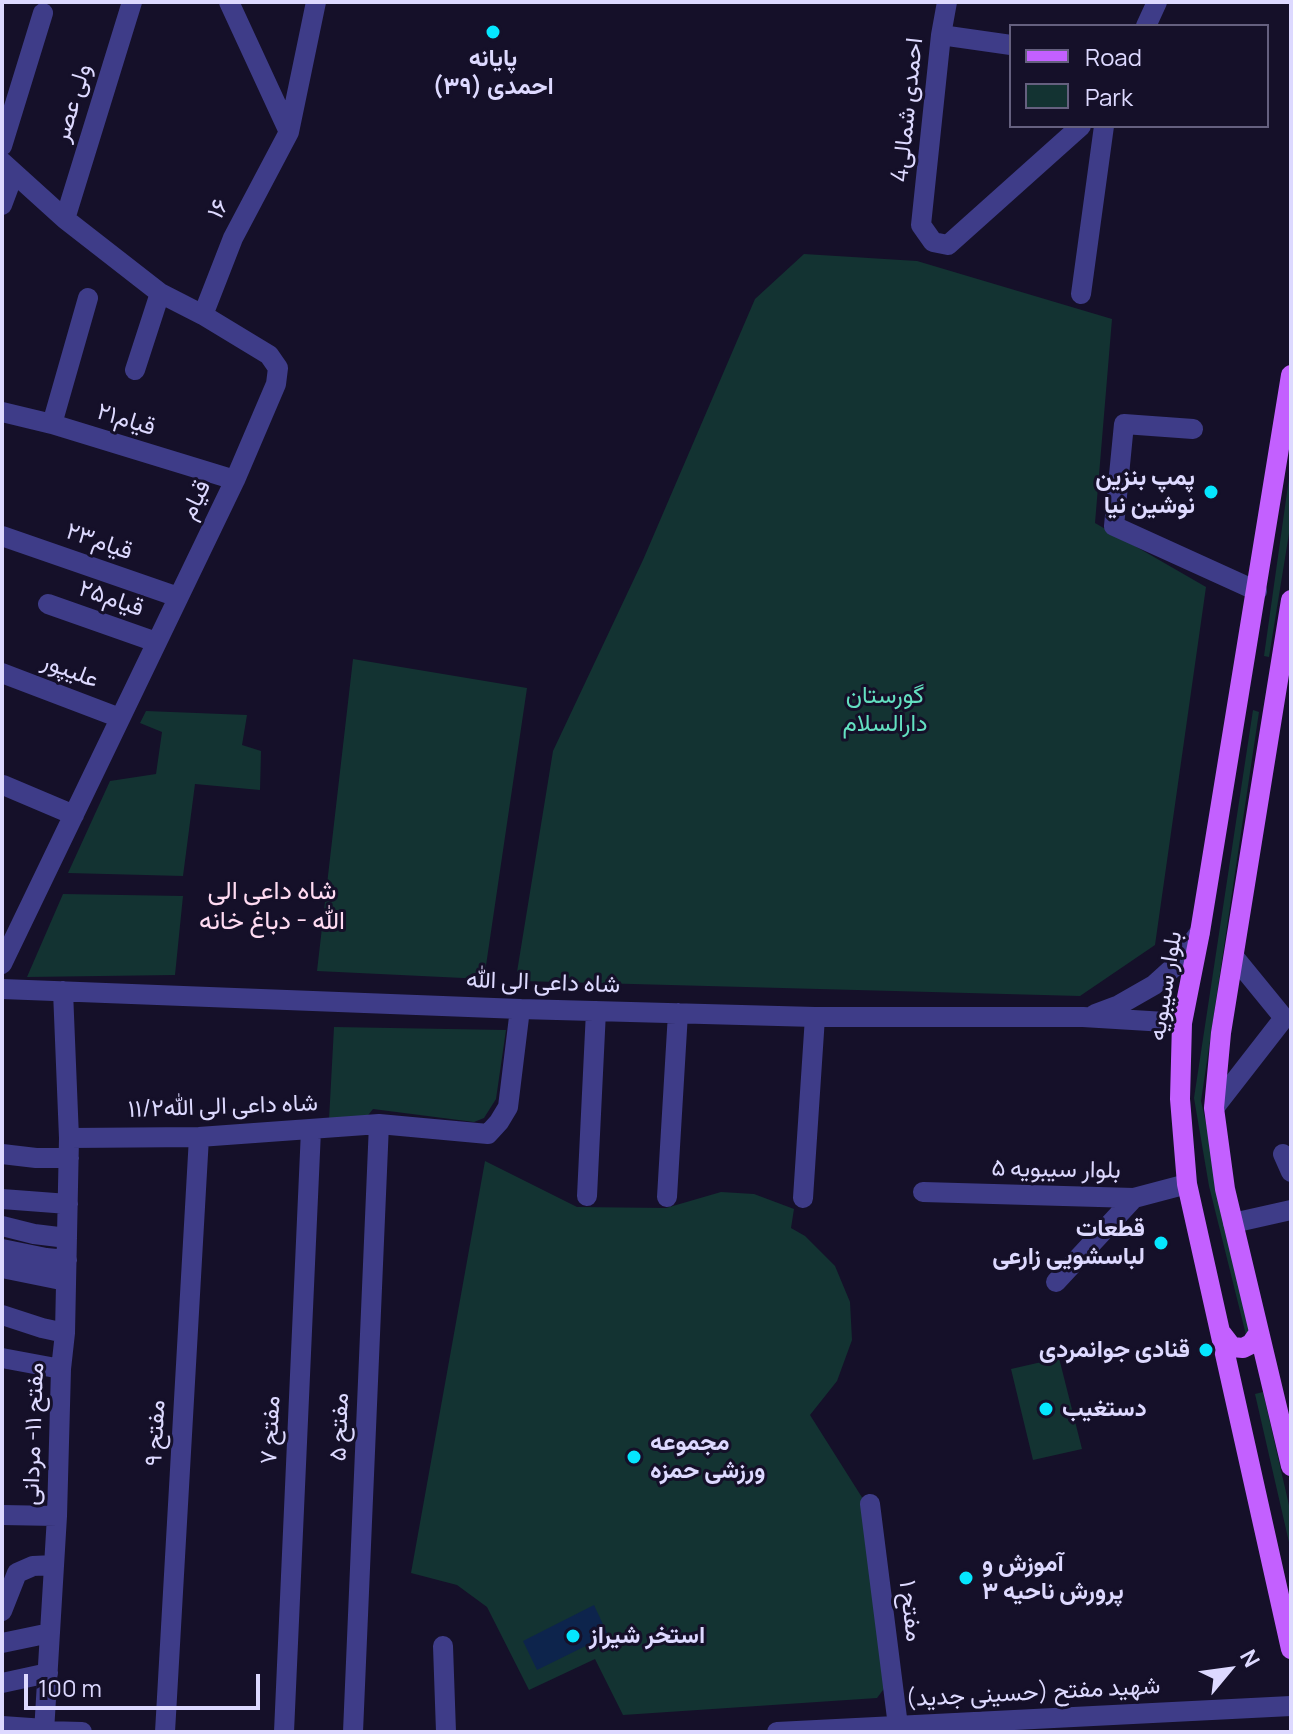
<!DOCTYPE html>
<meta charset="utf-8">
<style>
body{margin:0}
#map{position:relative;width:1293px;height:1734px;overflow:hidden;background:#151029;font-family:Manrope,sans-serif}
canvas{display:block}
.frame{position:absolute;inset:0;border:4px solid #ddd9ff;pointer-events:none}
.legend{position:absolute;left:1009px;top:24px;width:260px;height:104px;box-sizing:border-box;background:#151029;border:2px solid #65607f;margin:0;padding:10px 14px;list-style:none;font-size:24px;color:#ddd9ff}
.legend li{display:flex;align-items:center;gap:16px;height:40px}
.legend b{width:40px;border:2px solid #65607f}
.north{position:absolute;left:1189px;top:1630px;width:80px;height:80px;-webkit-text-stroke:6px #151029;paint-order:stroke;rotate:61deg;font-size:22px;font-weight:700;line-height:32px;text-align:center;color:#ddd9ff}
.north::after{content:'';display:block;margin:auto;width:28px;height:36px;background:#ddd9ff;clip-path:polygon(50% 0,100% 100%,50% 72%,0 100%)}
.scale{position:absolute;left:24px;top:1674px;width:236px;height:36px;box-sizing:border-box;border:4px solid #ddd9ff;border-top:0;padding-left:10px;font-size:24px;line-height:28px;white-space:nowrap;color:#ddd9ff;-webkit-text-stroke:6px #151029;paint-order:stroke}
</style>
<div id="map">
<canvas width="1293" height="1734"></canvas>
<div class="frame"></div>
<ul class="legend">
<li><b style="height:10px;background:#c360ff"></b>Road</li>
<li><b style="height:22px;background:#133332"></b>Park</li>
</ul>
<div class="north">N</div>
<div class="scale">100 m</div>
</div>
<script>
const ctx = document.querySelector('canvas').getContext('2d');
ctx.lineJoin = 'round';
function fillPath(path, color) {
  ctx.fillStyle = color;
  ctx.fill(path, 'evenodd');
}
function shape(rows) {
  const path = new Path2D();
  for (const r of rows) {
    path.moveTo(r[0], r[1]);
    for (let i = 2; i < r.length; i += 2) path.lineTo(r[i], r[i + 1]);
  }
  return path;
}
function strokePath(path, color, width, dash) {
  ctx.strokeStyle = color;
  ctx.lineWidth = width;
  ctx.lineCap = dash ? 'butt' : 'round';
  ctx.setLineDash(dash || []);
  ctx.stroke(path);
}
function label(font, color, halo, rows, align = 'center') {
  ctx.font = font + ' Manrope,Vazirmatn,sans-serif';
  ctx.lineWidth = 6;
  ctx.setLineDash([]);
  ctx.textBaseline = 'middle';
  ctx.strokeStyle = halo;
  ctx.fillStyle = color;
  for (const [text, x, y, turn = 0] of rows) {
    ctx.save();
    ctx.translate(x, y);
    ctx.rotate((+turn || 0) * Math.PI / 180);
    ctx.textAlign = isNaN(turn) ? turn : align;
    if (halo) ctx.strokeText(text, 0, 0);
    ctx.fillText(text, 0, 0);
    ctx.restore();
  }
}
const green = shape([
 [804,254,917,261,1112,319,1095,523,1206,587,1155,945,1080,996,521,981,517,972,553,751,643,560,755,299],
 [1291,464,1291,521,1269,657,1264,656],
 [353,659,527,688,484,979,317,971],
 [1253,710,1259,712,1201,1101,1253,1334,1246,1335,1209,1186,1194,1098],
 [146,711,247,715,242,745,261,751,260,790,195,784,183,876,68,873,110,781,156,774,162,732,140,723],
 [63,894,183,896,175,975,27,977],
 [334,1027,506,1030,496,1099,484,1118,474,1122,373,1109,365,1119,329,1120],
 [485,1161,577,1207,666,1208,721,1192,754,1194,794,1209,791,1228,805,1236,835,1266,850,1302,852,1340,837,1381,810,1415,863,1499,889,1682,877,1698,623,1715,595,1659,529,1690,487,1607,457,1585,411,1573],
 [1059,1358,1082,1449,1033,1460,1011,1369],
 [1263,1392,1291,1514,1291,1551,1255,1394]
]);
const water = shape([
 [594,1605,608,1635,537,1670,523,1641]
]);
const minor = shape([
 [229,2,289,132],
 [947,2,941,35,921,225,933,242,948,245,1081,126],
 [1146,26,1157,2],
 [941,35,1011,45],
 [2,146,43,13],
 [2,162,65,219,160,293,203,315,269,355,278,368,276,384,235,480,2,964],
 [2,205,14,173],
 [65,219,132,2],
 [1081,294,1104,126],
 [203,315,233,238,289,132,316,2],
 [135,370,160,293],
 [2,412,52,424,235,480],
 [52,424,88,298],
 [1193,429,1124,424,1114,526,1257,591],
 [2,536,178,597],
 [48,604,156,642],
 [2,673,120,718],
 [3,785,74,815],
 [1235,958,1284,1018],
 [2,989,520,1009,815,1017,1083,1017,1182,1023],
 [1095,1014,1119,1005,1154,985,1175,966,1200,932],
 [1214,1108,1284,1018],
 [69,1138,199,1137,379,1124,488,1134,499,1122,508,1107,520,1009],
 [2,1154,36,1158,69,1158],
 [1283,1154,1291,1172],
 [923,1192,1134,1198,1187,1184],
 [587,1196,596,1011],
 [667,1197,678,1013],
 [803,1198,815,1017],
 [2,1199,68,1204],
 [1233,1223,1291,1210],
 [2,1226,34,1234,67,1238],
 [2,1249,46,1258,67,1260],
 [2,1268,66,1281],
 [1056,1282,1134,1198],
 [2,1315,42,1328,65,1333],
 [2,1358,61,1369],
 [870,1504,898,1726],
 [2,1515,57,1516],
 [2,1611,17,1573,33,1566,54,1565],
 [2,1643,50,1633],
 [443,1646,446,1732],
 [2,1683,48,1673],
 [2,1726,45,1729],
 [45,1731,82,1732],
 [44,1732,57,1516,61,1369,65,1333,69,1138,63,991],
 [165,1732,199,1137],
 [284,1732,311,1130],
 [353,1732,379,1124],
 [777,1732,1291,1706]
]);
const major = shape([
 [1291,375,1200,932,1182,1023,1180,1099,1187,1184,1291,1649],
 [1291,600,1221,1033,1214,1108,1225,1189,1291,1466],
 [1222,1334,1232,1347,1243,1348,1251,1344,1258,1334]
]);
const markers = [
 [493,32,8,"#05e6fe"],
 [1211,492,8,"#05e6fe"],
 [1161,1243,8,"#05e6fe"],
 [1206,1350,8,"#05e6fe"],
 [1046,1409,8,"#05e6fe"],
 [634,1457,8,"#05e6fe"],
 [966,1578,8,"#05e6fe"],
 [573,1636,8,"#05e6fe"]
];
const poiNames = [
 ["پایانه",493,59,"center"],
 ["احمدی (۳۹)",493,87,"center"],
 ["پمپ بنزین",1195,478,"right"],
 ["نوشین نیا",1195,506,"right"],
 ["قطعات",1145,1229,"right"],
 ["لباسشویی زارعی",1145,1257,"right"],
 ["قنادی جوانمردی",1190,1350,"right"],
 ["دستغیب",1062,1409],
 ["مجموعه",650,1443],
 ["ورزشی حمزه",650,1471],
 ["آموزش و",982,1564],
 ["پرورش ناحیه ۳",982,1592],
 ["استخر شیراز",589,1636]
];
const streetNames = [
 ["ولی عصر",73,103,-73],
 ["4احمدی شمالی",908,110,-84],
 ["۱۶",219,209,-62],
 ["قیام۲۱",126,420,17],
 ["قیام",196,500,-64],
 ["قیام۲۳",99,542,19],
 ["قیام۲۵",111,599,19],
 ["علیپور",70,671,21],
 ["شاه داعی الی الله",543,983,2],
 ["بلوار سیبویه",1166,986,-81],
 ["۱۱/۲شاه داعی الی الله",223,1107,-2],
 ["بلوار سیبویه ۵",1056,1170,1],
 ["مفتح ۵",340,1427,-88],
 ["مفتح ۷",271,1430,-87],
 ["مفتح ۹",156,1433,-87],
 ["مفتح ۱۱- مردانی",34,1434,-88],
 ["مفتح ۱",910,1611,83],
 ["شهید مفتح (حسینی جدید)",1033,1693,-3]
];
const parkNames = [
 ["گورستان",885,696],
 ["دارالسلام",885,724]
];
const neighbourhoodNames = [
 ["شاه داعی الی",272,892],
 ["الله - دباغ خانه",272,922]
];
fillPath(green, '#133332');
fillPath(water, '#0d244c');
strokePath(minor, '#3e3c88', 20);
strokePath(major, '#c360ff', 20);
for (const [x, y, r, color] of markers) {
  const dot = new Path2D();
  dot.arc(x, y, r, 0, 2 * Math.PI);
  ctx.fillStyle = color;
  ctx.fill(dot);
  strokePath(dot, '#151029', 3);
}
label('bold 24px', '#ddd9ff', '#151029', poiNames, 'left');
label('24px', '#ddd9ff', '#151029', streetNames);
label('24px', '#63e0c1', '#151029', parkNames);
label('26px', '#ffdbf2', '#151029', neighbourhoodNames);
</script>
